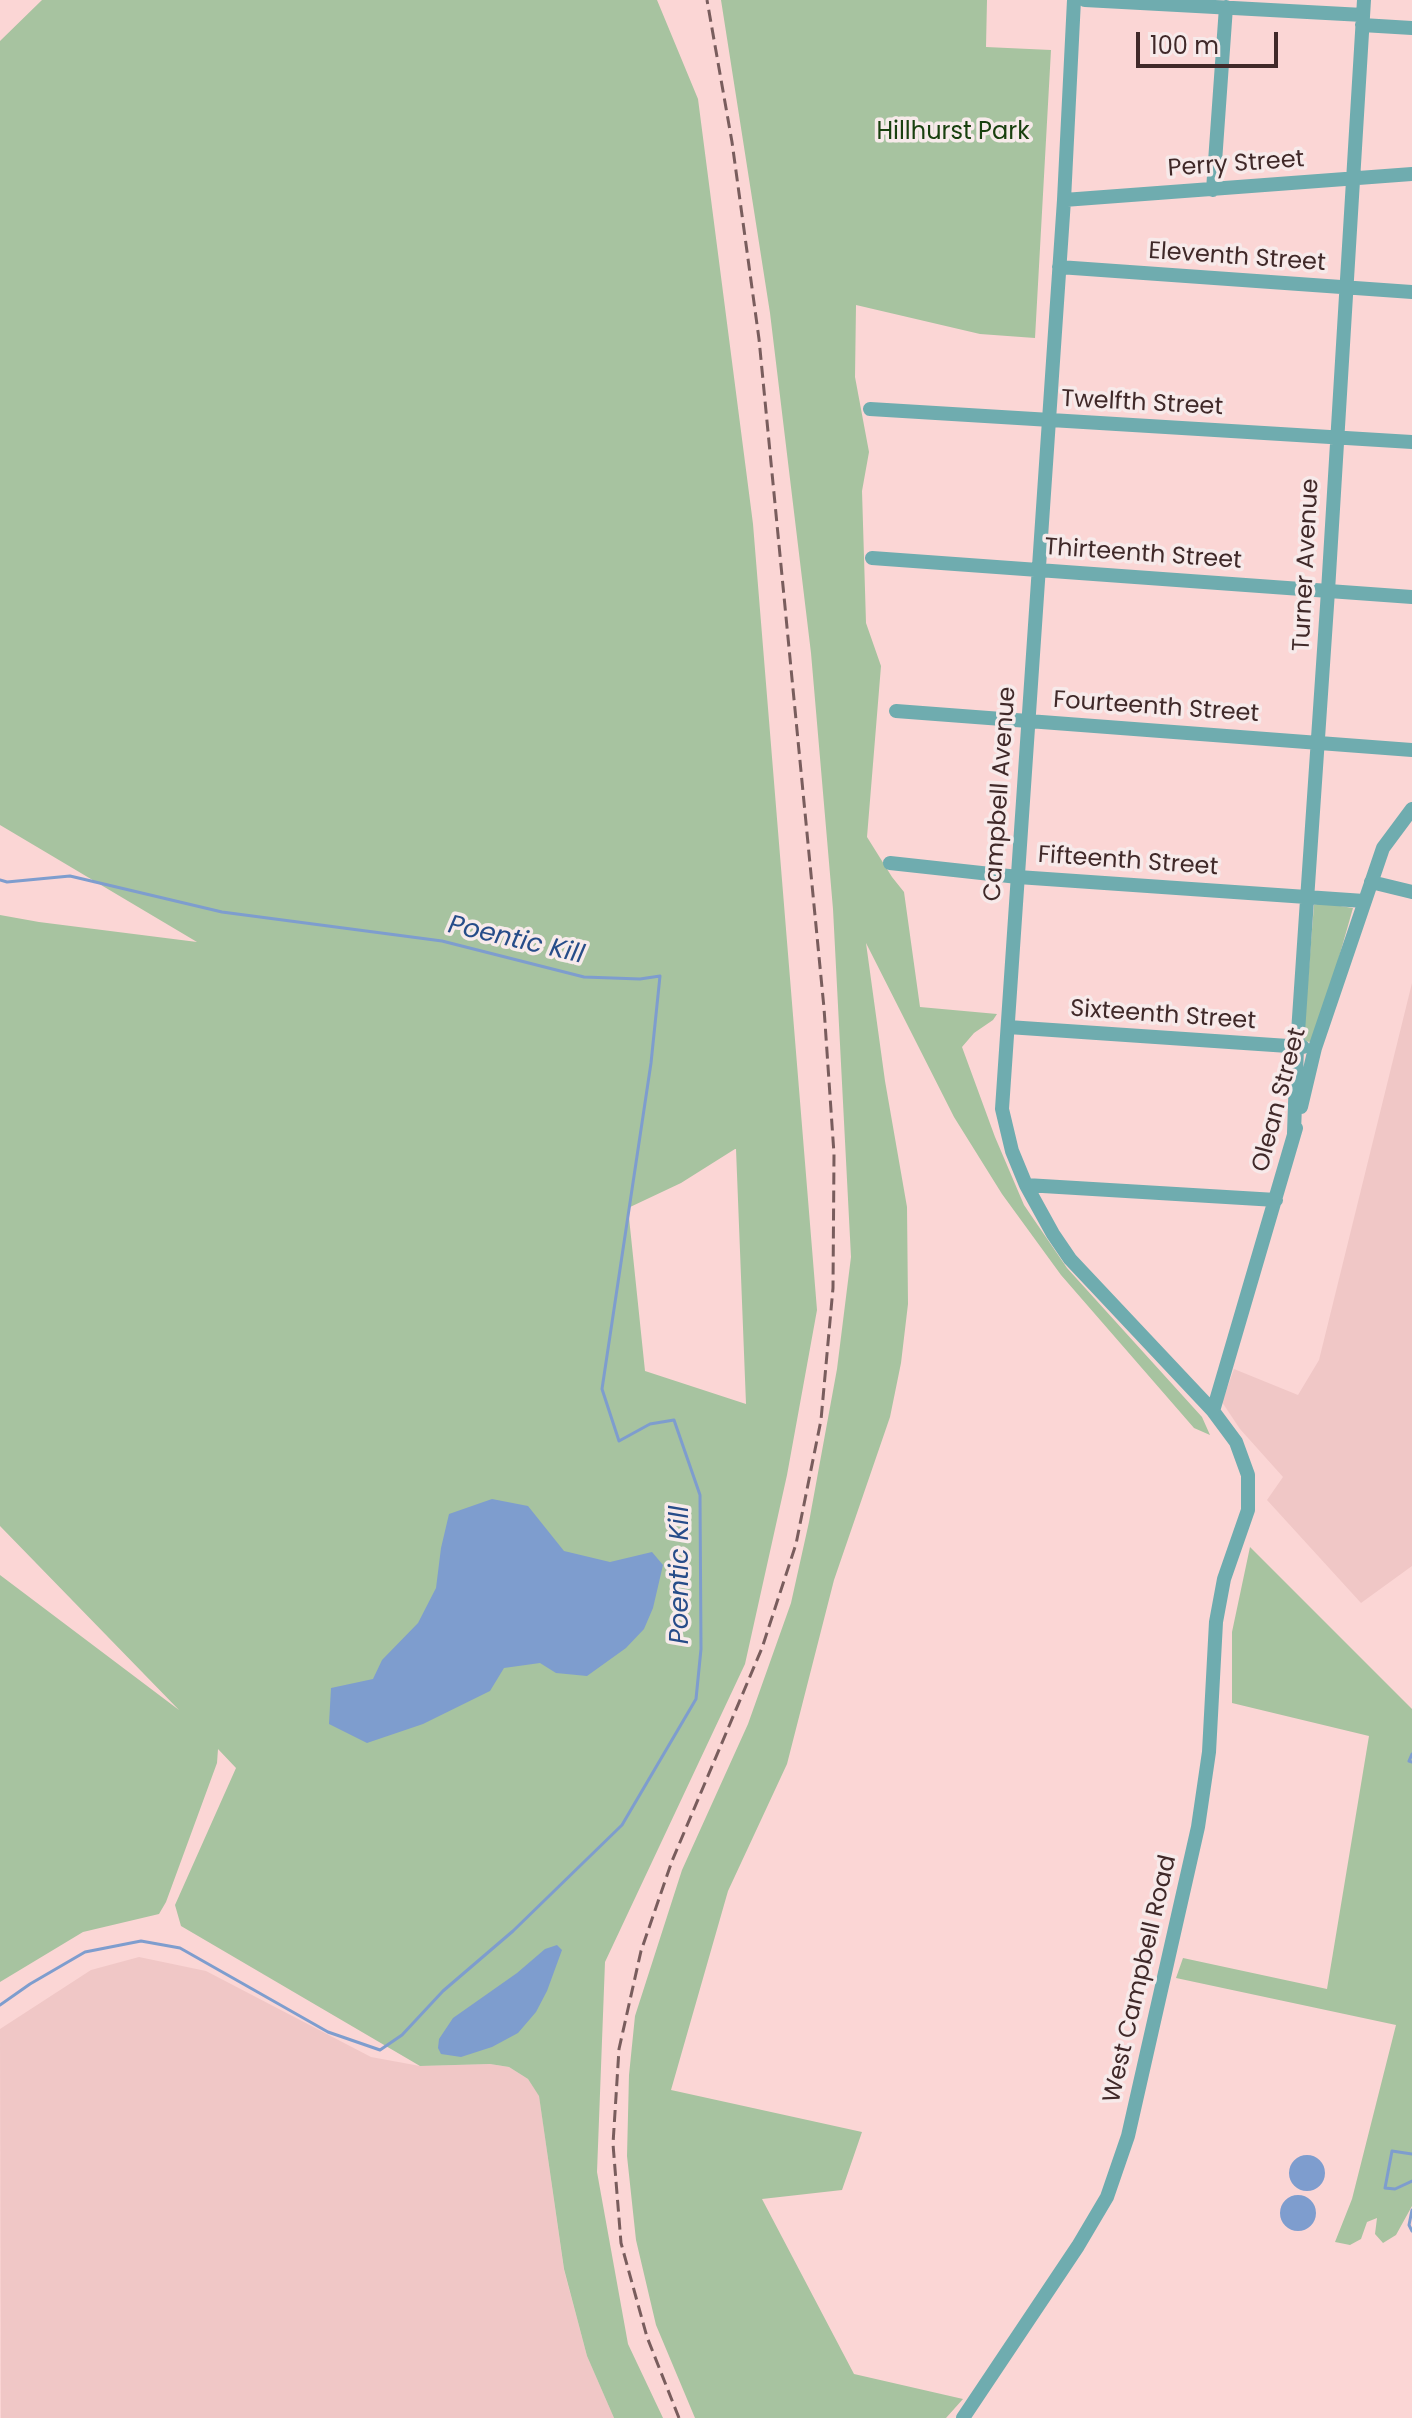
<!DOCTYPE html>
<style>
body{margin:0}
#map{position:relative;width:1412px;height:2418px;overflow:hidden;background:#fbd6d5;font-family:Poppins,sans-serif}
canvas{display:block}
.scale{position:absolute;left:1136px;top:32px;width:142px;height:36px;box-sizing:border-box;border:4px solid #402929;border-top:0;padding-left:10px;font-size:24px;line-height:28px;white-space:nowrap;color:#402929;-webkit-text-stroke:6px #f7eaea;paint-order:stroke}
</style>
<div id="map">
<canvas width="1412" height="2418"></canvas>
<div class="scale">100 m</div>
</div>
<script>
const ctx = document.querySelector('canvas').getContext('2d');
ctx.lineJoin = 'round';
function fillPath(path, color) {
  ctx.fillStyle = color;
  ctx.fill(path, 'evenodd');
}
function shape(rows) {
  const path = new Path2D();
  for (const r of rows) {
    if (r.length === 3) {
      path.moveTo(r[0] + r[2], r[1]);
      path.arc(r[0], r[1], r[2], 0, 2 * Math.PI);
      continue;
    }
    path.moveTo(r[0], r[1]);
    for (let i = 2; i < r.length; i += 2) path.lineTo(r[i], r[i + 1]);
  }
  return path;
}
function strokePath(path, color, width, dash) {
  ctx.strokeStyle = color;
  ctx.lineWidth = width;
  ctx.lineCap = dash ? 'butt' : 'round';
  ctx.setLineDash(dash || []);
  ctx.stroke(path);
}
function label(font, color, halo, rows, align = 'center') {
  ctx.font = font + ' Poppins,sans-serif';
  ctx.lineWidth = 7;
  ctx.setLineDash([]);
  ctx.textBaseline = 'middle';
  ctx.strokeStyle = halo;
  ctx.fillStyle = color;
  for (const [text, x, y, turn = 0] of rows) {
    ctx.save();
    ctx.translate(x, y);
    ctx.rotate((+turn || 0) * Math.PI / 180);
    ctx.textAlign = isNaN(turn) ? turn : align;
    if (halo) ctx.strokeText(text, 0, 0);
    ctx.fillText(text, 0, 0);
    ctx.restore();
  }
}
const built = shape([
 [1412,983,1412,1566,1361,1603,1267,1500,1283,1477,1240,1429,1222,1402,1234,1369,1298,1395,1319,1360],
 [139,1957,206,1971,371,2057,420,2066,490,2064,509,2067,528,2079,539,2095,564,2270,587,2356,614,2418,1,2418,0,2029,91,1970]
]);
const green = shape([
 [42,0,657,0,698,99,753,524,817,1310,787,1475,745,1664,605,1962,597,2172,628,2344,663,2418,614,2418,587,2356,564,2269,539,2096,528,2079,509,2067,490,2064,420,2066,181,1926,175,1905,236,1768,218,1749,217,1763,166,1902,159,1914,83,1932,0,1982,0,1575,179,1710,0,1526,0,915,39,922,197,942,0,825,0,41],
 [735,1149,736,1149,746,1404,645,1371,628,1208,681,1183],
 [721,0,987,0,986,47,1051,50,1035,338,980,334,856,305,855,377,869,452,862,491,866,623,881,666,867,837,892,877,904,892,920,1007,997,1014,993,1020,974,1033,962,1047,995,1137,1024,1205,1067,1268,1202,1417,1210,1435,1194,1428,1061,1275,1002,1194,954,1117,866,943,885,1081,907,1207,908,1304,901,1363,890,1417,834,1580,787,1764,728,1891,671,2090,862,2132,842,2190,762,2199,854,2374,963,2399,946,2418,695,2418,656,2325,636,2240,627,2156,629,2075,635,2016,682,1870,748,1724,791,1603,809,1522,837,1369,851,1257,833,909,811,653,770,313],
 [1321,903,1353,908,1316,1038,1311,1042,1303,1041,1314,905],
 [1250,1547,1412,1709,1412,2206,1396,2235,1383,2243,1375,2234,1377,2218,1367,2222,1361,2239,1350,2245,1335,2242,1352,2199,1396,2025,1176,1978,1183,1958,1327,1989,1369,1736,1232,1703,1232,1632]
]);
const water = shape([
 [492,1499,528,1506,564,1551,610,1562,652,1552,663,1565,653,1608,644,1629,626,1648,587,1676,556,1673,540,1663,504,1668,490,1691,423,1724,367,1743,329,1724,331,1688,373,1679,382,1660,418,1623,436,1588,441,1548,449,1514],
 [557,1945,562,1950,547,1991,536,2012,518,2033,492,2047,461,2057,441,2054,438,2048,439,2039,453,2018,517,1973,545,1949],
 [1307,2173,18],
 [1298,2213,18]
]);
const stream = shape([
 [0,880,7,882,70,876,222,912,442,941,584,977,640,979,660,976,651,1063,602,1389,619,1441,650,1424,674,1420,700,1495,701,1649,696,1699,622,1825,513,1931,443,1991,402,2035,380,2050,328,2032,180,1948,141,1941,85,1952,30,1984,0,2005],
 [1412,1754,1409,1761,1412,1762],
 [1412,2154,1392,2151,1385,2188,1395,2189,1412,2181],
 [1412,2210,1409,2225,1412,2231]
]);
const minor = shape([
 [1085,0,1363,15],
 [1362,25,1412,28],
 [1213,190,1226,7],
 [1064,200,1412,174],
 [1059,267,1412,292],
 [870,409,1412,442],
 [872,558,1412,597],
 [896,711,1412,750],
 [890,863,1018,877,1364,901],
 [1371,882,1412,892],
 [1008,1027,1303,1047],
 [1301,1107,1315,1048,1383,848,1412,809],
 [1294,1133,1297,1047,1328,591,1364,0],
 [1026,1185,1276,1200],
 [1213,1411,1296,1128],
 [963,2418,1078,2246,1107,2197,1128,2136,1198,1827,1209,1752,1216,1622,1224,1579,1248,1510,1248,1475,1236,1442,1213,1411,1070,1259,1053,1234,1026,1185,1012,1151,1002,1109,1064,200,1074,0]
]);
const rail = shape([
 [679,2418,647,2337,621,2243,613,2144,619,2049,641,1951,672,1861,762,1648,796,1544,821,1420,833,1288,834,1154,824,1008,759,339,732,142,707,0]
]);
const parkNames = [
 ["Hillhurst Park",953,133]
];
const streetNames = [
 ["Perry Street",1236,165,-4],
 ["Eleventh Street",1237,258,4],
 ["Twelfth Street",1142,404,3],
 ["Thirteenth Street",1143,555,4],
 ["Turner Avenue",1307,565,-87],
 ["Fourteenth Street",1156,708,4],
 ["Campbell Avenue",1001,794,-86],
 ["Fifteenth Street",1128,862,4],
 ["Sixteenth Street",1163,1016,4],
 ["Olean Street",1280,1100,-75],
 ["West Campbell Road",1141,1979,-77]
];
const waterNames = [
 ["Poentic Kill",516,941,13],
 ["Poentic Kill",681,1575,-90]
];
fillPath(built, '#f0c7c6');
fillPath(green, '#a7c3a0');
fillPath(water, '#7e9dce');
strokePath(stream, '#7e9dce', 3);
strokePath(minor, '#6facaf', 14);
strokePath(rail, '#795d5d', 3, [12, 6]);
label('24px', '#19400f', '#f7eaea', parkNames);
label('24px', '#402929', '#f7eaea', streetNames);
label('italic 26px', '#264c89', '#f7eaea', waterNames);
</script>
